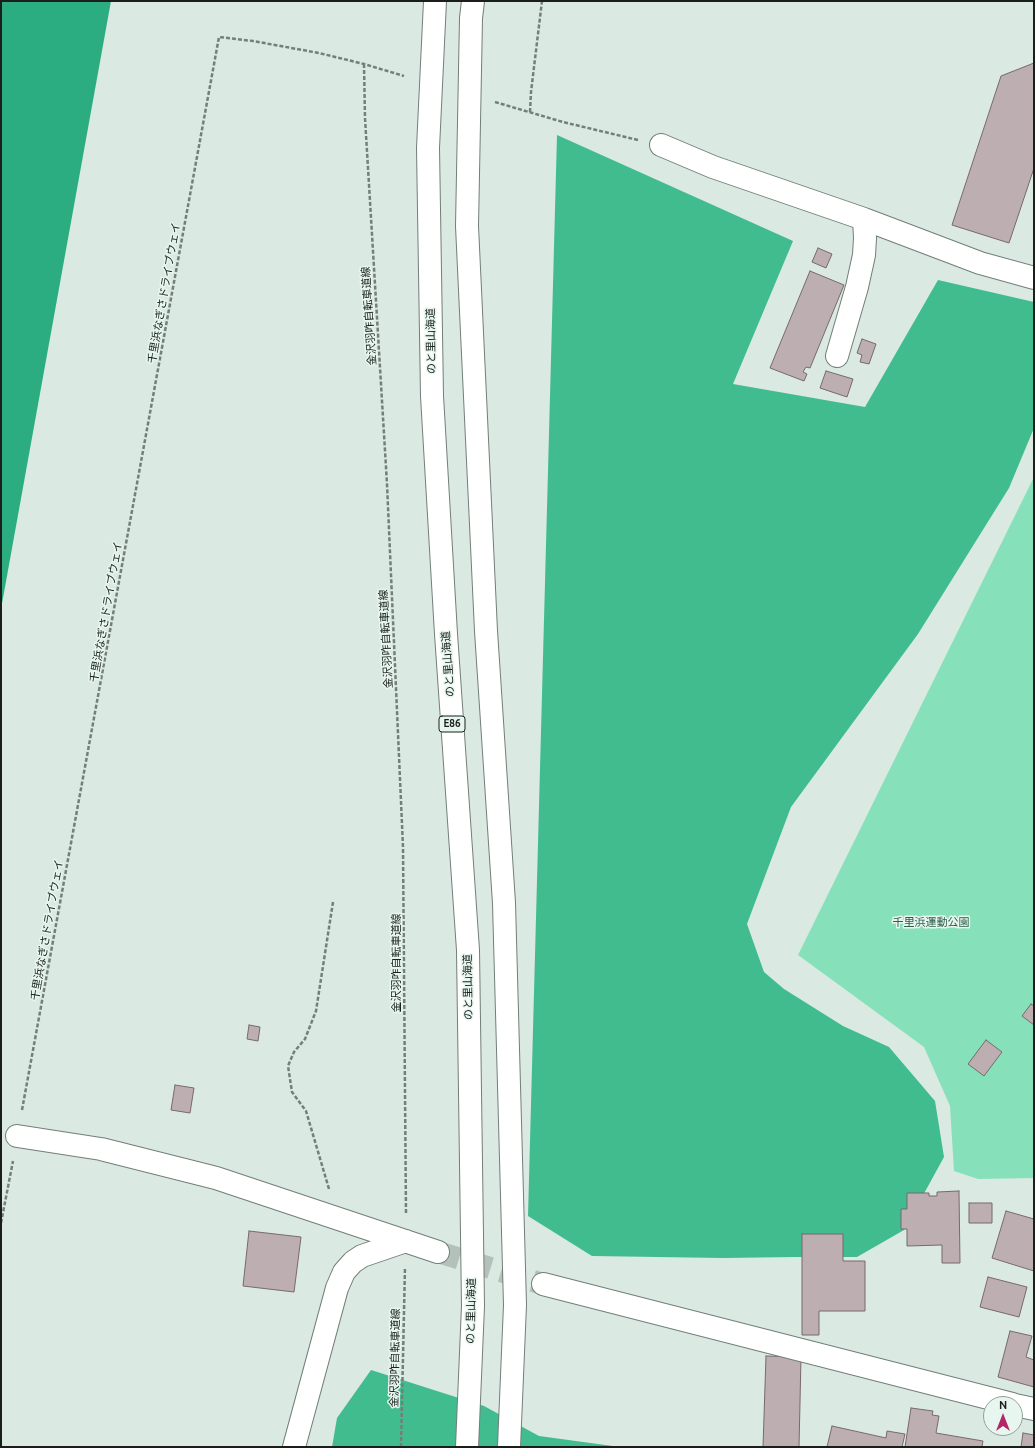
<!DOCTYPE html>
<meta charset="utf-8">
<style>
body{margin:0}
#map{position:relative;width:1035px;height:1448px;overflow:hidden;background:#dae9e1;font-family:Ubuntu,sans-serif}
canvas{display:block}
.frame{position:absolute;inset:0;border:2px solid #1a1f1c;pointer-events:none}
.north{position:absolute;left:983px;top:1396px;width:40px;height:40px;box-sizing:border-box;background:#e7f6ef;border:1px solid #95a09b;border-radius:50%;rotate:0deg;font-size:11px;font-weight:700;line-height:16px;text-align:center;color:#1a1f1c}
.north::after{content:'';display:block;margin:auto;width:14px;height:18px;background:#b22866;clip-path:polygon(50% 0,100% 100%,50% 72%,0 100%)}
</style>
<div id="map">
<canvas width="1035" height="1448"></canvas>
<div class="frame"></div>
<div class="north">N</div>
</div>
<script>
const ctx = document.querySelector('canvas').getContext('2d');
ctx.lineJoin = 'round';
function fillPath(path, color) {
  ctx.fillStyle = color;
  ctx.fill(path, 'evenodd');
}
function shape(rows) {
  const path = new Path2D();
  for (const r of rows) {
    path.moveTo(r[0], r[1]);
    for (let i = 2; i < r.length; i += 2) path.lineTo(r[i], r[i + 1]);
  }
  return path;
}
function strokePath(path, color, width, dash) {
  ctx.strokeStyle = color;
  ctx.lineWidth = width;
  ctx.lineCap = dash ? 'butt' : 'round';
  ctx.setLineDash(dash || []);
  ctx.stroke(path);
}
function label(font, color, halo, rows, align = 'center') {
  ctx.font = font + ' Ubuntu,"Noto Sans JP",sans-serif';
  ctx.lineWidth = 3;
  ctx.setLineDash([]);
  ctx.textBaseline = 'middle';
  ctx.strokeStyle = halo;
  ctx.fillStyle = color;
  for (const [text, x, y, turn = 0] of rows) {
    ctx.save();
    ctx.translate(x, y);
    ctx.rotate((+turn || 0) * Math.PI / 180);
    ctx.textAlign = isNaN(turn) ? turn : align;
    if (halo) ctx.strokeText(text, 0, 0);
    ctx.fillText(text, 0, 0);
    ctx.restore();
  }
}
const green = shape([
 [1034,477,1034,1178,978,1179,954,1171,950,1106,924,1047,798,955]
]);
const forest = shape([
 [557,135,793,241,733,384,865,407,938,280,1034,302,1034,428,1009,488,918,634,791,807,747,924,764,972,784,989,843,1026,889,1047,935,1101,944,1157,904,1230,857,1257,795,1257,723,1258,592,1256,528,1216],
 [371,1370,484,1406,539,1436,620,1447,332,1447,337,1418]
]);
const water = shape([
 [1,1,111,1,1,609]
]);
const building = shape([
 [1034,63,1034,168,1009,243,952,225,1001,76,1034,63],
 [818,248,832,254,826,268,812,262,818,248],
 [810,271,844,285,810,368,806,367,803,372,807,374,804,381,770,368,810,271],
 [862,339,876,344,869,364,860,362,862,355,857,353,862,339],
 [826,371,853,379,847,397,820,388,826,371],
 [1031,1004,1034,1006,1034,1025,1022,1016,1031,1004],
 [249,1025,260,1027,258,1041,247,1039,249,1025],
 [986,1040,1002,1052,984,1076,968,1064,986,1040],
 [175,1085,194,1088,190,1113,171,1110,175,1085],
 [959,1191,960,1263,942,1263,942,1245,907,1246,907,1229,901,1229,901,1209,907,1209,907,1193,929,1193,929,1196,937,1196,937,1192,959,1191],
 [969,1203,992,1203,992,1223,969,1223,969,1203],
 [1006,1211,1034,1219,1034,1271,992,1258,1006,1211],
 [249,1231,301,1237,294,1292,243,1286,249,1231],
 [802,1234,843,1234,843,1261,865,1261,865,1311,819,1311,819,1335,802,1335,802,1234],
 [988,1277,1027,1287,1019,1317,980,1307,988,1277],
 [1010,1331,1032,1336,1026,1357,1034,1360,1034,1387,998,1377,1010,1331],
 [766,1356,801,1357,799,1447,763,1447,766,1356],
 [911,1408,933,1411,932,1415,939,1416,936,1433,983,1441,982,1446,985,1447,905,1447,911,1408],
 [832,1426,886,1438,887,1431,905,1434,902,1447,827,1447,832,1426],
 [1023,1433,1034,1435,1034,1447,1021,1447,1023,1433]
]);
const minorTunnel = shape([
 [438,1252,543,1284]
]);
const path = shape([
 [364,64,365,118,387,484,403,847,406,1214],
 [495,102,563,122,638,140],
 [530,112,531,92,542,1],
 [22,1110,219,37,253,41,319,53,364,64,404,76],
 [329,1189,306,1111,292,1092,288,1066,294,1052,305,1039,316,1011,333,902],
 [1,1223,13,1161],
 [401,1447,405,1267]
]);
const minor = shape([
 [661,145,713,167,864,219,980,263,1034,278],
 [837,356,857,287,864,255,865,238,864,219],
 [17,1136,101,1149,216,1178,438,1252],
 [543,1284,1012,1404],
 [1015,1405,1034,1409],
 [294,1447,337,1288,344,1272,353,1262,362,1256,406,1241]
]);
const highway = shape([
 [435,1,428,148,432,396,446,634,468,950,473,1306,467,1447],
 [473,1,471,18,467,226,486,631,504,903,515,1305,509,1447]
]);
const shields = [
 [452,724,26]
];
const shieldNames = [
 ["E86",452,724]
];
const streetNames = [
 ["千里浜なぎさドライブウェイ",164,293,-80],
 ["金沢羽咋自転車道線",369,316,-94],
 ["のと里山海道",431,341,-91],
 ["千里浜なぎさドライブウェイ",106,612,-80],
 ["金沢羽咋自転車道線",386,639,-93],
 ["のと里山海道",448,664,-94],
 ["千里浜なぎさドライブウェイ",47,930,-80],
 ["金沢羽咋自転車道線",396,963,-90],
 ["のと里山海道",468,987,-91],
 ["のと里山海道",471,1311,-89],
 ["金沢羽咋自転車道線",395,1358,-89]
];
const parkNames = [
 ["千里浜運動公園",931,922]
];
fillPath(green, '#86e1ba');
fillPath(forest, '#41bc8f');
fillPath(water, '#2cad81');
fillPath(building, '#bdaeb2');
strokePath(building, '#77696d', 1);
strokePath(minorTunnel, '#b4c1ba', 22, [22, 11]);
strokePath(minor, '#727f79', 24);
strokePath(highway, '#727f79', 24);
strokePath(path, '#757f79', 2.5, [4, 2]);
strokePath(minor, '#fff', 22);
strokePath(highway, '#fff', 22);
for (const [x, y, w] of shields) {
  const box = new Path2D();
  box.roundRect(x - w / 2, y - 8, w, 16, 3);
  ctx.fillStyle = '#e7f6ef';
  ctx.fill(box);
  strokePath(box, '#1a1f1c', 1);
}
label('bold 10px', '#1a1f1c', null, shieldNames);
label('11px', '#1a1f1c', '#e7f6ef', streetNames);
label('11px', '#2d5e4a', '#e7f6ef', parkNames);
</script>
